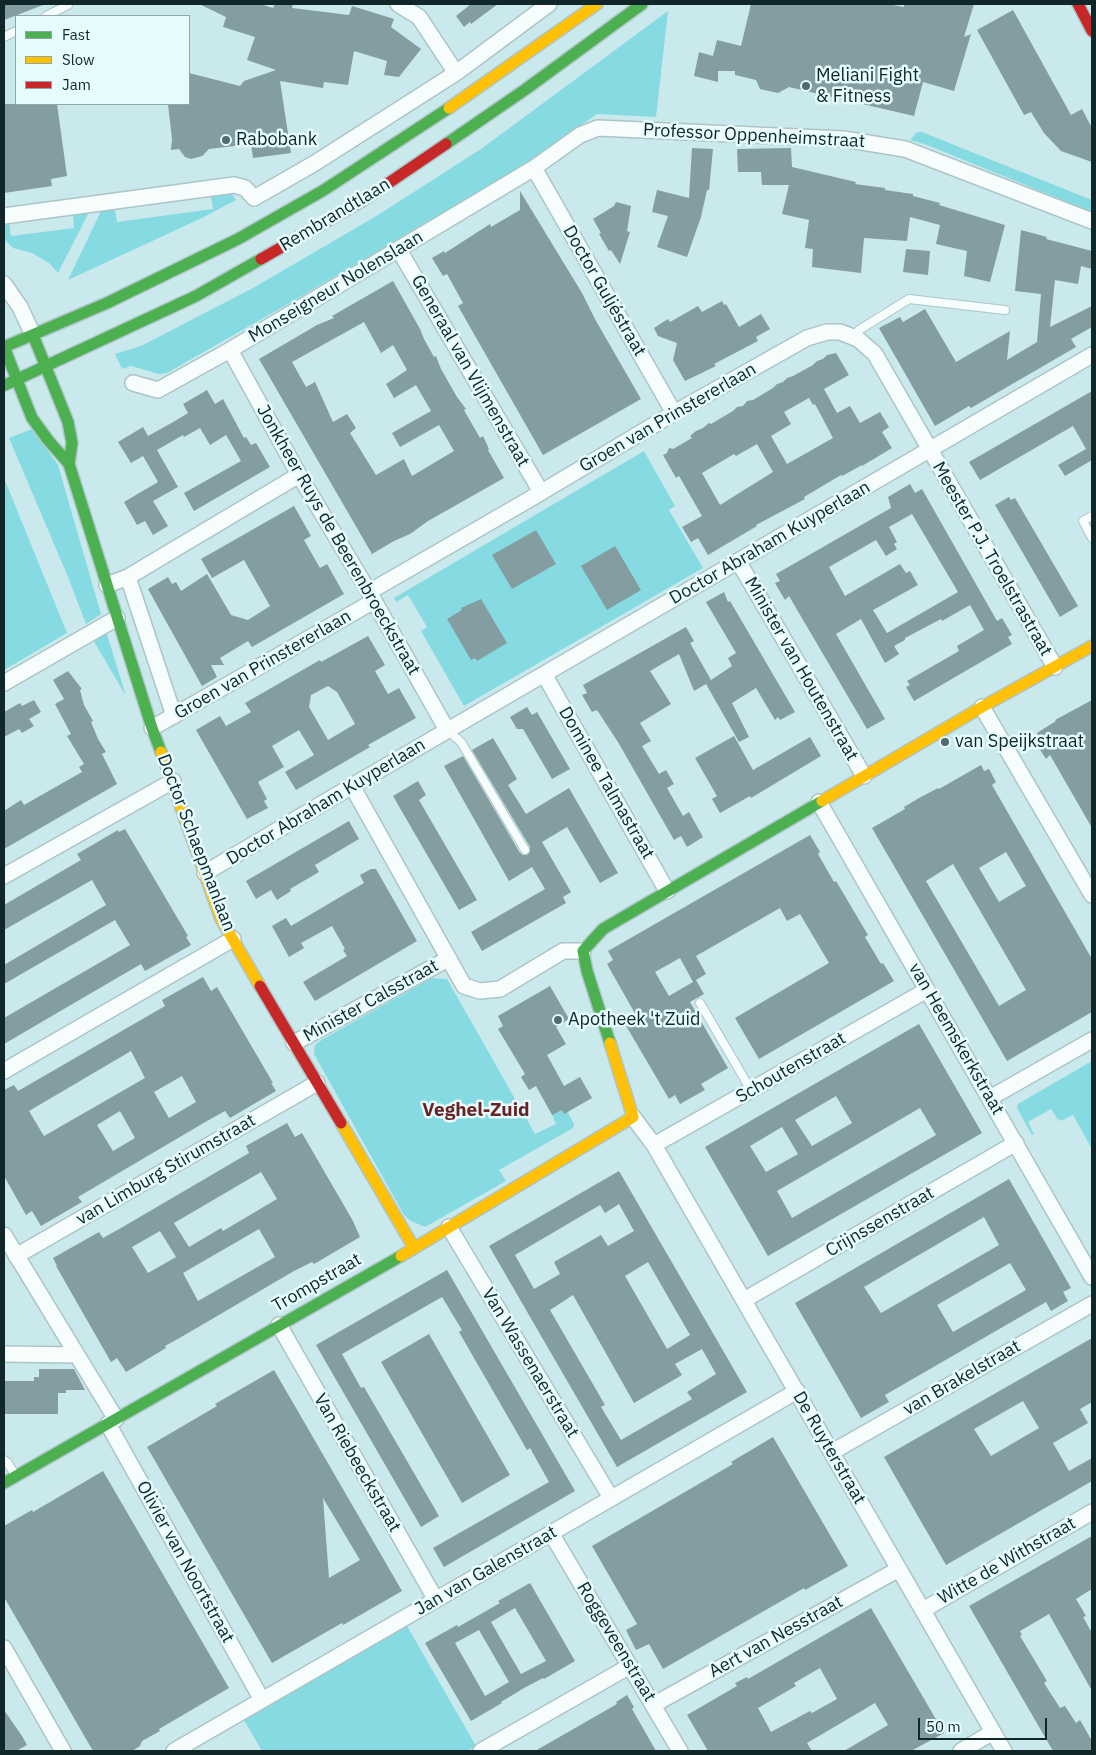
<!DOCTYPE html>
<meta charset="utf-8">
<style>
body{margin:0}
#map{position:relative;width:1096px;height:1755px;overflow:hidden;background:#cae9ec;font-family:"IBM Plex Sans",sans-serif}
canvas{display:block}
.frame{position:absolute;inset:0;border:5px solid #102628;pointer-events:none}
.legend{position:absolute;left:15px;top:15px;width:175px;height:90px;box-sizing:border-box;background:#e5fbfd;border:1px solid #90a6a8;margin:0;padding:6px 9px;list-style:none;font-size:15px;color:#102628}
.legend li{display:flex;align-items:center;gap:10px;height:25px}
.legend b{width:25px;border:1px solid #90a6a8}
.scale{position:absolute;left:918px;top:1718px;width:129px;height:22px;box-sizing:border-box;border:2px solid #102628;border-top:0;padding-left:6px;font-size:15px;line-height:18px;white-space:nowrap;color:#102628;-webkit-text-stroke:4px #e5fbfd;paint-order:stroke}
</style>
<div id="map">
<canvas width="1096" height="1755"></canvas>
<div class="frame"></div>
<ul class="legend">
<li><b style="height:6px;background:#4caf50"></b>Fast</li>
<li><b style="height:6px;background:#ffc107"></b>Slow</li>
<li><b style="height:6px;background:#c62828"></b>Jam</li>
</ul>
<div class="scale">50 m</div>
</div>
<script>
const ctx = document.querySelector('canvas').getContext('2d');
ctx.lineJoin = 'round';
function fillPath(path, color) {
  ctx.fillStyle = color;
  ctx.fill(path, 'evenodd');
}
function shape(rows) {
  const path = new Path2D();
  for (const r of rows) {
    path.moveTo(r[0], r[1]);
    for (let i = 2; i < r.length; i += 2) path.lineTo(r[i], r[i + 1]);
  }
  return path;
}
function strokePath(path, color, width, dash) {
  ctx.strokeStyle = color;
  ctx.lineWidth = width;
  ctx.lineCap = dash ? 'butt' : 'round';
  ctx.setLineDash(dash || []);
  ctx.stroke(path);
}
function label(font, color, halo, rows, align = 'center') {
  ctx.font = font + ' "IBM Plex Sans",sans-serif';
  ctx.lineWidth = 5;
  ctx.setLineDash([]);
  ctx.textBaseline = 'middle';
  ctx.strokeStyle = halo;
  ctx.fillStyle = color;
  for (const [text, x, y, turn = 0] of rows) {
    ctx.save();
    ctx.translate(x, y);
    ctx.rotate((+turn || 0) * Math.PI / 180);
    ctx.textAlign = isNaN(turn) ? turn : align;
    if (halo) ctx.strokeText(text, 0, 0);
    ctx.fillText(text, 0, 0);
    ctx.restore();
  }
}
const green = shape([
 [668,11,656,117,597,114,526,164,288,304,167,373,159,374,131,366,122,369,115,354,141,346,253,288,378,215,481,149],
 [917,132,922,132,974,153,1092,200,1092,212,927,145,910,140],
 [231,193,236,200,202,218,68,280,101,211,115,209,117,222,213,209,211,196],
 [89,212,58,273,49,263,32,253,13,248,4,239,4,224,9,223,11,236,74,228,73,215],
 [32,429,58,465,101,614,86,624,68,577,9,438],
 [644,451,675,506,669,510,703,568,464,706,421,631,427,627,408,595,396,602,394,598],
 [4,478,67,633,4,670],
 [106,631,126,696,92,638],
 [432,978,447,979,535,1134,556,1124,550,1110,563,1103,574,1124,573,1128,499,1170,506,1181,425,1227,411,1221,404,1215,314,1054,315,1045,323,1039],
 [1092,1061,1092,1149,1073,1115,1061,1121,1060,1119,1058,1120,1051,1109,1028,1122,1034,1134,1032,1135,1017,1108,1018,1104],
 [407,1626,476,1746,467,1751,262,1751,244,1720]
]);
const building = shape([
 [4,4,43,4,43,5,4,20],
 [199,4,260,4,273,8,275,4,293,4,292,8,349,15,352,6,394,19,391,27,421,49,399,77,384,75,387,61,354,51,348,85,324,82,323,88,280,81,291,153,253,158,251,144,209,149,202,156,191,159,185,157,179,149,171,150,172,139,168,104,189,104,189,73,240,86,244,81,276,70,247,60,255,37,223,27,226,17],
 [471,4,498,4,471,24,470,22,464,27,456,16],
 [751,4,888,4,904,7,904,4,974,4,964,37,971,34,954,91,923,82,914,116,789,87,778,93,760,89,756,80,735,75,735,71,718,71,718,82,694,76,699,52,713,56,717,40,741,46],
 [1013,10,1071,115,1082,109,1092,128,1092,162,1061,151,1044,133,1031,112,1024,115,977,30],
 [4,104,57,104,67,176,51,179,52,186,4,193],
 [692,148,713,149,709,190,707,190,701,217,687,257,657,247,668,216,652,212,657,190,689,198],
 [791,148,792,167,856,182,855,184,885,188,885,190,913,194,913,196,940,203,939,205,1005,225,990,282,964,276,967,251,936,244,940,225,910,217,907,241,864,238,861,273,812,267,813,249,805,248,809,220,782,214,789,185,762,185,761,172,738,172,737,149],
 [520,191,582,293,596,321,641,399,543,455,458,306,463,303,447,274,443,276,432,258,444,251,445,253,490,224,491,227,520,210],
 [616,202,631,206,627,231,630,232,620,264,611,250,609,251,599,234,601,233,593,219,614,206],
 [1021,230,1047,237,1046,239,1092,251,1092,269,1081,266,1078,284,1055,280,1050,327,1092,306,1092,327,1071,339,1076,347,971,408,969,406,935,426,879,328,900,317,903,322,925,309,956,362,1010,331,1007,360,1037,342,1041,294,1015,291],
 [906,249,930,251,928,275,903,272],
 [393,281,420,329,424,339,434,357,436,356,441,369,457,397,466,409,464,410,480,438,483,436,489,449,488,450,504,478,428,521,410,534,394,541,372,554,259,359,317,325,334,318,332,316],
 [364,322,381,353,393,345,407,370,386,384,394,398,416,385,431,411,392,433,400,447,439,425,454,451,412,476,404,459,376,475,350,433,356,428,347,414,333,422,315,382,306,387,292,362],
 [722,301,724,305,726,304,739,327,761,314,770,329,756,337,758,341,714,364,716,366,685,381,673,360,677,343,658,336,654,328,668,319,670,322,698,306,702,312],
 [836,353,849,375,824,389,837,413,850,406,860,423,880,412,889,427,882,432,892,448,862,466,862,465,842,476,841,475,804,497,805,499,756,525,757,526,708,555,698,538,691,542,682,527,702,516,679,476,676,478,663,455,667,453,669,448,673,449,692,438,690,436,696,431,703,428,709,423,711,424,733,411,737,407,743,406,747,401,753,400,773,388,777,384,783,382,787,378,793,376,813,365,817,361,823,359,827,355],
 [809,398,813,405,815,404,833,438,787,464,771,436,791,424,784,412],
 [757,444,773,472,720,505,702,473,734,454,736,456],
 [207,390,215,404,223,399,244,438,246,437,251,445,256,443,270,467,194,511,184,493,241,461,226,435,210,445,200,428,184,437,183,435,157,450,178,487,153,501,168,526,153,535,145,521,137,525,124,502,158,482,143,456,131,463,118,442,143,427,148,436,175,421,188,413,183,404],
 [1092,391,1092,460,1065,476,1058,465,1086,449,1073,426,980,480,969,462],
 [910,484,915,493,922,489,997,621,1002,618,1012,635,1008,637,1012,644,914,701,906,687,910,685,907,681,959,651,957,646,984,630,970,605,942,621,941,619,905,638,905,640,894,646,899,654,885,663,861,619,836,634,885,719,867,729,789,596,785,600,775,583,780,581,776,574,891,508,888,497],
 [912,514,958,592,887,633,873,610,918,585,910,571,906,573,900,564,845,596,829,567,876,540,886,556,897,549,894,544,897,542,889,527],
 [1009,497,1011,500,1015,498,1078,606,1060,617,995,505],
 [294,506,311,536,304,540,320,568,327,564,344,594,252,647,248,641,220,658,224,665,211,665,217,677,202,686,148,589,168,577,172,584,176,582,181,591,207,574,231,615,248,620,270,606,244,560,212,578,201,559],
 [536,530,556,564,512,589,492,555],
 [615,546,641,590,607,610,581,566],
 [724,592,728,602,730,601,795,712,780,720,778,717,775,720,756,688,732,703,749,737,739,742,706,684,694,691,679,654,650,671,671,704,640,723,651,741,642,746,659,774,666,770,674,784,667,788,683,816,689,812,703,837,687,847,681,836,674,840,618,742,597,710,592,712,582,695,587,693,583,685,686,627,694,641,690,643,711,680,732,666,728,658,736,653,706,602],
 [481,599,507,643,477,661,475,658,471,660,447,619,462,610,461,608],
 [368,636,385,665,375,671,388,694,399,688,416,718,368,745,370,747,296,790,285,772,314,755,299,730,272,746,284,767,258,782,267,799,264,801,268,808,247,819,196,730,220,716,226,726,251,712,245,703,320,660,321,662],
 [328,686,337,692,355,724,328,740,309,707,311,695],
 [68,671,82,689,80,690,84,705,93,721,91,722,98,739,106,752,102,754,117,784,4,849,4,811,21,800,24,805,82,772,79,767,84,764,67,736,71,734,55,704,64,699,53,680],
 [34,700,41,712,29,719,34,726,22,733,19,729,4,737,4,712,20,703,22,706],
 [1092,700,1092,828,1050,755,1046,759,1035,742,1040,740,1037,733,1056,721,1055,720],
 [527,707,532,715,537,712,570,769,552,779,523,729,517,729,510,717],
 [734,736,753,770,810,737,821,756,751,798,750,796,720,813,712,799,717,796,695,758],
 [493,738,517,779,508,785,526,814,569,788,618,873,600,883,567,827,542,842,571,892,563,897,566,903,482,951,471,932,545,889,532,867,509,881,444,766,463,756,520,853,523,855,527,855,530,852,530,847,472,750],
 [981,765,984,771,989,769,996,782,992,785,1092,959,1092,1012,1007,1061,872,828,905,809,904,807,919,798,938,788,939,789],
 [1006,852,1026,886,999,902,979,868],
 [953,864,1026,990,999,1006,926,881],
 [418,781,426,795,419,800,477,900,459,910,393,796],
 [349,821,359,839,315,865,319,872,290,889,291,891,277,900,271,890,256,899,246,881],
 [125,829,188,936,186,937,191,945,145,971,141,964,4,1044,4,1018,130,945,115,920,4,984,4,965,106,905,92,880,4,930,4,905,81,860,77,854,118,830,119,832],
 [810,835,820,852,818,854,834,882,836,881,868,935,865,937,881,964,883,963,894,981,759,1059,735,1018,829,963,800,914,787,921,780,908,696,956,706,974,696,980,704,994,690,1002,728,1068,701,1084,705,1090,680,1104,675,1095,669,1099,625,1024,637,1017,607,964,613,960,608,951],
 [680,958,693,982,669,996,655,972],
 [371,869,376,869,417,941,315,1001,303,982,347,956,343,950,345,949,332,926,301,943,304,948,289,957,272,926,286,918,291,926,335,900,364,883,360,875],
 [203,977,211,991,217,987,273,1083,271,1083,276,1091,230,1118,225,1111,207,1121,78,1197,82,1202,41,1226,32,1211,26,1215,4,1176,4,1090,14,1085,18,1091,165,1006,162,1000],
 [131,1051,145,1078,44,1136,29,1111],
 [182,1076,196,1102,169,1118,154,1092],
 [120,1111,135,1138,113,1151,97,1125],
 [550,986,569,1019,556,1027,566,1044,547,1055,564,1086,580,1077,592,1098,564,1114,562,1110,552,1115,536,1086,529,1090,521,1077,525,1074,498,1029,503,1026,498,1016],
 [919,1024,982,1133,768,1256,705,1147],
 [836,1096,852,1123,812,1146,795,1120],
 [920,1108,936,1135,792,1218,777,1191],
 [782,1127,798,1154,766,1172,750,1146],
 [287,1123,295,1137,302,1133,353,1221,360,1237,314,1264,312,1262,294,1271,183,1336,165,1346,166,1348,126,1372,117,1358,111,1362,56,1266,57,1266,53,1258,99,1232,103,1238,121,1228,249,1153,246,1146],
 [261,1172,277,1199,223,1231,221,1228,189,1247,174,1223],
 [259,1229,275,1257,198,1301,183,1273],
 [160,1231,176,1257,148,1273,132,1247],
 [619,1171,747,1392,617,1467,489,1246],
 [619,1204,634,1231,608,1246,601,1235,568,1254,554,1262,560,1274,534,1289,515,1255,600,1205,605,1213],
 [648,1262,690,1335,667,1349,625,1276],
 [573,1295,634,1403,682,1375,675,1364,702,1349,716,1374,687,1392,692,1399,621,1440,601,1407,605,1405,550,1310],
 [1009,1179,1071,1288,1063,1292,1068,1301,1051,1311,1046,1302,885,1395,889,1402,861,1418,795,1303],
 [984,1217,999,1245,881,1313,864,1287],
 [1010,1263,1026,1290,953,1332,937,1305],
 [447,1270,575,1491,444,1567,433,1548,549,1482,530,1448,527,1450,459,1332,462,1330,442,1297,342,1354,361,1388,364,1387,439,1516,421,1527,316,1345],
 [429,1334,510,1475,462,1503,381,1362],
 [1092,1338,1092,1402,1080,1409,1088,1423,1053,1443,1069,1471,1092,1458,1092,1481,946,1565,884,1457],
 [1023,1401,1039,1428,991,1456,974,1429],
 [39,1369,74,1369,85,1390,66,1390,66,1393,58,1393,58,1414,4,1414,4,1381,34,1381,34,1377,39,1377],
 [274,1370,402,1591,343,1625,342,1623,272,1663,147,1447,217,1406,215,1404],
 [323,1498,360,1560,329,1578],
 [773,1437,848,1566,805,1590,804,1588,663,1669,649,1644,636,1650,626,1630,637,1624,592,1546,733,1464,731,1462],
 [103,1471,229,1688,159,1729,160,1731,142,1741,140,1746,132,1751,93,1751,4,1597,4,1526,32,1510,33,1512],
 [1092,1536,1092,1589,1076,1599,1086,1616,1083,1617,1092,1633,1092,1691,1049,1614,1020,1631,1022,1635,1020,1636,1047,1681,1044,1683,1060,1708,1065,1706,1076,1723,1080,1720,1092,1741,1092,1751,1053,1751,969,1606],
 [530,1583,575,1661,544,1679,543,1678,524,1688,501,1702,502,1703,471,1721,425,1643,457,1625,458,1627,500,1603,498,1601],
 [515,1608,546,1661,521,1674,491,1622],
 [479,1630,509,1682,485,1696,455,1643],
 [871,1608,944,1733,911,1751,844,1751,888,1725,875,1703,807,1743,812,1751,708,1751,687,1715,737,1686,735,1683,747,1677,748,1679],
 [820,1668,837,1699,812,1713,810,1711,771,1732,758,1708,796,1686,794,1683],
 [627,1695,634,1707,632,1709,656,1751,535,1751,617,1704,616,1702],
 [4,1710,22,1736,27,1745,16,1751,4,1751]
]);
const lane = shape([
 [46,16,68,5,67,4],
 [4,37,16,31],
 [853,336,859,330,909,299,1005,310],
 [1092,516,1083,521,1092,538],
 [447,730,461,742,525,850],
 [700,1003,751,1090],
 [4,1460,7,1462,16,1476]
]);
const street = shape([
 [398,4,419,17,456,73],
 [534,168,674,413],
 [4,216,234,185,245,188,254,198,315,163,456,73,549,4],
 [399,250,541,492],
 [4,284,20,307,33,335],
 [230,350,299,475,369,592,447,730],
 [133,383,158,390,230,350,534,168,580,135,598,128,843,139,905,149,1092,221],
 [738,561,864,776],
 [128,577,174,716],
 [107,585,128,577,299,475],
 [369,592,530,499,674,413,807,338,827,332,840,332,858,339,875,354,1055,667],
 [544,674,667,891],
 [4,683,117,618],
 [982,707,1092,895],
 [152,728,374,601],
 [352,786,464,986,480,991,500,989,563,951,583,951],
 [819,802,1092,1277],
 [205,873,352,786,1092,355],
 [4,876,173,781],
 [294,1043,448,959],
 [4,1071,233,939],
 [990,1098,1092,1040],
 [633,1117,654,1145,1004,1751],
 [654,1145,927,990],
 [449,1227,611,1498],
 [4,1235,116,1419],
 [16,1256,317,1083],
 [744,1300,1016,1143],
 [279,1325,436,1600],
 [4,1354,77,1355],
 [108,1424,262,1700],
 [832,1452,1092,1304],
 [551,1533,680,1751],
 [923,1610,1092,1512],
 [4,1648,63,1751],
 [653,1705,899,1569],
 [174,1751,797,1391],
 [481,1751,630,1666],
 [961,1751,993,1732]
]);
const fast = shape([
 [446,144,526,89,642,4],
 [33,335,68,422,72,443,69,464],
 [4,347,32,418,48,440,69,464,152,728,161,752],
 [4,347,107,303,238,239,324,190,449,108],
 [5,385,196,296,261,259],
 [610,1043,587,971,583,951,603,929,822,801],
 [4,1483,401,1256]
]);
const slow = shape([
 [449,108,597,4],
 [161,752,221,919,260,986],
 [822,801,982,707,1092,646],
 [341,1123,414,1248],
 [401,1256,633,1117,610,1043]
]);
const jam = shape([
 [1078,4,1092,31],
 [261,259,362,201,446,144],
 [260,986,341,1123]
]);
const markers = [
 [806,86,5,"#516a6d"],
 [226,140,5,"#516a6d"],
 [945,742,5,"#516a6d"],
 [558,1020,5,"#516a6d"]
];
const poiNames = [
 ["Meliani Fight",816,76],
 ["& Fitness",816,97],
 ["Rabobank",236,140],
 ["van Speijkstraat",955,742],
 ["Apotheek 't Zuid",568,1020]
];
const streetNames = [
 ["Professor Oppenheimstraat",754,136,3],
 ["Rembrandtlaan",335,215,-31],
 ["Monseigneur Nolenslaan",336,287,-31],
 ["Doctor Guljéstraat",604,291,60],
 ["Generaal van Vlijmenstraat",470,371,60],
 ["Groen van Prinstererlaan",668,418,-30],
 ["Jonkheer Ruys de Beerenbroeckstraat",338,540,60],
 ["Doctor Abraham Kuyperlaan",770,543,-30],
 ["Meester P.J. Troelstrastraat",992,559,60],
 ["Groen van Prinstererlaan",263,665,-30],
 ["Minister van Houtenstraat",801,669,60],
 ["Dominee Talmastraat",606,783,60],
 ["Doctor Abraham Kuyperlaan",326,802,-31],
 ["Doctor Schaepmanlaan",196,843,69],
 ["Minister Calsstraat",371,1001,-29],
 ["van Heemskerkstraat",956,1039,60],
 ["Schoutenstraat",791,1068,-30],
 ["van Limburg Stirumstraat",166,1170,-30],
 ["Crijnssenstraat",880,1222,-30],
 ["Trompstraat",317,1283,-30],
 ["Van Wassenaerstraat",530,1363,59],
 ["van Brakelstraat",962,1378,-30],
 ["De Ruyterstraat",829,1448,60],
 ["Van Riebeeckstraat",357,1463,60],
 ["Witte de Withstraat",1007,1561,-30],
 ["Olivier van Noortstraat",185,1562,61],
 ["Jan van Galenstraat",486,1571,-30],
 ["Aert van Nesstraat",776,1637,-29],
 ["Roggeveenstraat",616,1642,59]
];
const neighbourhoodNames = [
 ["Veghel-Zuid",476,1111]
];
fillPath(green, '#86dbe2');
fillPath(building, '#849da1');
strokePath(lane, '#acc5c7', 10);
strokePath(street, '#acc5c7', 18);
strokePath(fast, '#acc5c7', 14);
strokePath(slow, '#acc5c7', 14);
strokePath(jam, '#acc5c7', 14);
strokePath(lane, '#f7fcfc', 8);
strokePath(street, '#f7fcfc', 15);
strokePath(fast, '#4caf50', 11);
strokePath(slow, '#ffc107', 11);
strokePath(jam, '#c62828', 11);
for (const [x, y, r, color] of markers) {
  const dot = new Path2D();
  dot.arc(x, y, r, 0, 2 * Math.PI);
  ctx.fillStyle = color;
  ctx.fill(dot);
  strokePath(dot, '#e5fbfd', 2);
}
label('18px', '#102628', '#e5fbfd', poiNames, 'left');
label('18px', '#102628', '#e5fbfd', streetNames);
label('bold 19px', '#692324', '#e5fbfd', neighbourhoodNames);
</script>
